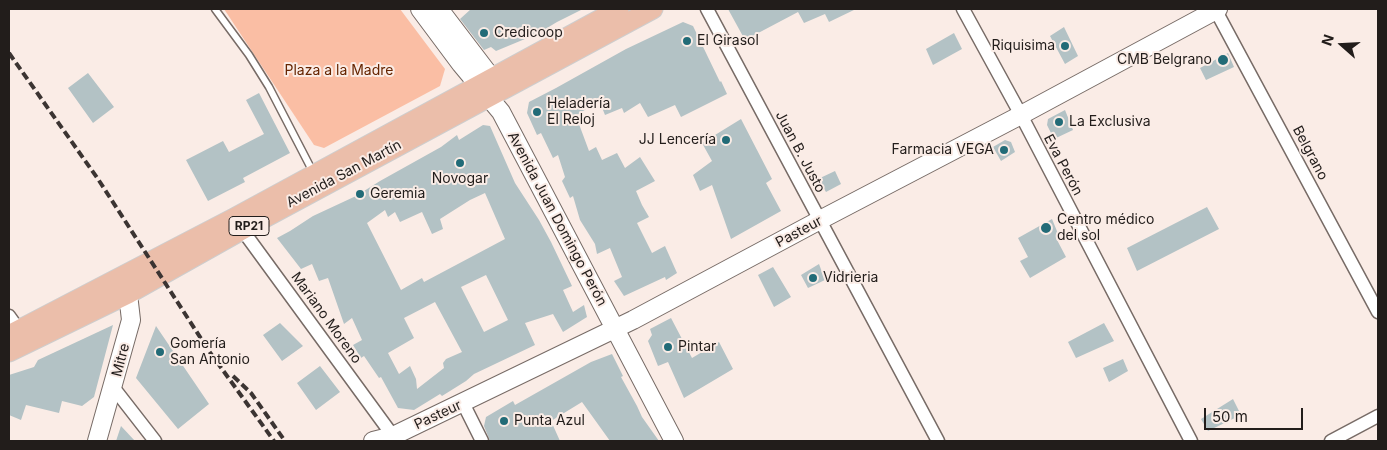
<!DOCTYPE html>
<meta charset="utf-8">
<style>
body{margin:0}
#map{position:relative;width:1387px;height:450px;overflow:hidden;background:#faece6;font-family:Inter,sans-serif}
canvas{display:block}
.frame{position:absolute;inset:0;border:10px solid #221d1b;pointer-events:none}
.north{position:absolute;left:1317px;top:20px;width:50px;height:50px;-webkit-text-stroke:4px #faece6;paint-order:stroke;rotate:289deg;font-size:14px;font-weight:700;line-height:20px;text-align:center;color:#221d1b}
.north::after{content:'';display:block;margin:auto;width:18px;height:22px;background:#221d1b;clip-path:polygon(50% 0,100% 100%,50% 72%,0 100%)}
.scale{position:absolute;left:1204px;top:408px;width:99px;height:22px;box-sizing:border-box;border:2px solid #221d1b;border-top:0;padding-left:6px;font-size:15px;line-height:18px;white-space:nowrap;color:#221d1b;-webkit-text-stroke:4px #faece6;paint-order:stroke}
</style>
<div id="map">
<canvas width="1387" height="450"></canvas>
<div class="frame"></div>
<div class="north">N</div>
<div class="scale">50 m</div>
</div>
<script>
const ctx = document.querySelector('canvas').getContext('2d');
ctx.lineJoin = 'round';
function fillPath(path, color) {
  ctx.fillStyle = color;
  ctx.fill(path, 'evenodd');
}
function shape(rows) {
  const path = new Path2D();
  for (const r of rows) {
    path.moveTo(r[0], r[1]);
    for (let i = 2; i < r.length; i += 2) path.lineTo(r[i], r[i + 1]);
  }
  return path;
}
function strokePath(path, color, width, dash) {
  ctx.strokeStyle = color;
  ctx.lineWidth = width;
  ctx.lineCap = dash ? 'butt' : 'round';
  ctx.setLineDash(dash || []);
  ctx.stroke(path);
}
function label(font, color, halo, rows, align = 'center') {
  ctx.font = font + ' Inter,sans-serif';
  ctx.lineWidth = 4;
  ctx.setLineDash([]);
  ctx.textBaseline = 'middle';
  ctx.strokeStyle = halo;
  ctx.fillStyle = color;
  for (const [text, x, y, turn = 0] of rows) {
    ctx.save();
    ctx.translate(x, y);
    ctx.rotate((+turn || 0) * Math.PI / 180);
    ctx.textAlign = isNaN(turn) ? turn : align;
    if (halo) ctx.strokeText(text, 0, 0);
    ctx.fillText(text, 0, 0);
    ctx.restore();
  }
}
const green = shape([
 [224,9,400,9,445,69,440,86,324,148,314,145]
]);
const building = shape([
 [471,9,583,9,557,22,537,34,496,51,491,47,484,50,460,19],
 [728,9,856,9,829,22,825,14,804,23,798,12,745,40],
 [683,22,693,26,720,82,721,81,727,94,681,117,675,105,648,117,640,103,624,113,622,108,605,115,599,100,576,116,589,151,596,147,602,160,617,153,625,168,640,157,655,181,636,191,642,205,649,217,637,223,652,253,665,246,677,273,666,280,665,277,624,296,614,281,622,277,610,248,597,254,595,244,580,220,573,196,570,198,562,181,565,177,558,155,553,158,541,133,537,135,527,113,529,102,556,88,626,49],
 [1064,27,1078,56,1065,64,1050,36],
 [954,33,962,49,933,65,926,49],
 [1228,53,1234,67,1206,80,1200,68],
 [88,73,114,107,93,123,68,88],
 [259,93,290,153,243,178,245,182,208,201,186,160,223,141,229,152,264,134,246,100],
 [1065,110,1073,130,1054,139,1047,125,1048,119],
 [741,119,772,179,766,183,781,211,731,239,712,185,700,191,693,175,712,161,702,143],
 [483,125,490,126,515,183,539,220,551,242,572,286,563,290,573,312,584,305,587,317,563,332,553,314,525,323,535,345,474,374,466,381,442,396,440,394,414,410,398,408,381,377,379,378,364,356,361,358,353,345,362,340,352,318,344,324,328,278,319,281,312,264,301,269,277,238,290,231,313,216,356,196,380,181,441,147,457,135,459,140],
 [485,193,505,239,424,282,422,278,401,290,367,223,385,210,388,217,395,212,400,222,422,212,432,234,443,229,440,219,470,200],
 [486,275,508,320,484,332,461,287],
 [435,302,462,352,446,359,443,363,444,368,417,389,416,379,410,366,399,374,388,353,414,338,404,318],
 [1005,140,1011,142,1015,152,1001,161,993,147],
 [835,171,841,184,826,192,818,179],
 [1207,207,1219,229,1137,271,1127,248],
 [1052,219,1059,236,1056,238,1066,257,1030,278,1020,261,1028,257,1018,238],
 [819,264,825,280,808,288,801,275],
 [773,267,791,297,774,307,758,275],
 [671,318,692,358,719,342,733,369,684,398,668,362,658,366,648,341,652,335,650,329],
 [280,323,303,346,282,361,263,335],
 [1104,323,1114,341,1076,358,1068,342],
 [113,325,94,397,82,406,62,401,59,413,26,405,21,420,9,415,9,375,34,367,38,360],
 [156,326,209,404,178,429,136,378],
 [612,354,623,376,621,377,637,406,642,417,659,441,610,441,582,402,551,421,560,441,490,441,484,426,486,417,513,401,515,405,591,362],
 [1123,359,1128,371,1109,382,1103,368],
 [320,366,340,392,316,410,297,383],
 [1233,399,1241,415,1208,431,1201,419],
 [121,426,135,441,116,441]
]);
const lane = shape([
 [215,9,249,55,269,87,313,172]
]);
const street = shape([
 [707,9,938,441],
 [963,9,1021,115,1191,441],
 [1215,9,1378,312],
 [238,224,393,436],
 [9,316,19,330],
 [113,387,155,441],
 [463,403,482,441],
 [1331,441,1378,416]
]);
const secondary = shape([
 [420,9,461,64,501,112,674,441],
 [439,9,500,89],
 [97,441,131,320,128,294,122,281],
 [373,441,393,436,633,320,820,220,1021,115,1218,9]
]);
const primary = shape([
 [9,335,234,218,619,9],
 [9,352,128,294,242,230,653,9]
]);
const rail = shape([
 [9,53,98,179,209,351,274,441],
 [233,376,251,393,285,441]
]);
const markers = [
 [484,33,5,"#226b77"],
 [687,41,5,"#226b77"],
 [1065,46,5,"#226b77"],
 [1223,60,6,"#226b77"],
 [537,112,5,"#226b77"],
 [1059,122,5,"#226b77"],
 [726,140,5,"#226b77"],
 [1004,150,5,"#226b77"],
 [460,163,5,"#226b77"],
 [360,194,5,"#226b77"],
 [1046,228,6,"#226b77"],
 [813,278,5,"#226b77"],
 [668,347,5,"#226b77"],
 [160,352,5,"#226b77"],
 [504,421,5,"#226b77"]
];
const shields = [
 [249,226,40]
];
const shieldNames = [
 ["RP21",249,226]
];
const poiNames = [
 ["Credicoop",494,33],
 ["El Girasol",697,41],
 ["Riquisima",1055,46,"right"],
 ["CMB Belgrano",1212,60,"right"],
 ["Heladería",547,104],
 ["El Reloj",547,120],
 ["La Exclusiva",1069,122],
 ["JJ Lencería",716,140,"right"],
 ["Farmacia VEGA",994,150,"right"],
 ["Novogar",460,179,"center"],
 ["Geremia",370,194],
 ["Centro médico",1057,220],
 ["del sol",1057,236],
 ["Vidrieria",823,278],
 ["Gomería",170,344],
 ["San Antonio",170,360],
 ["Pintar",678,347],
 ["Punta Azul",514,421]
];
const parkNames = [
 ["Plaza a la Madre",339,71]
];
const streetNames = [
 ["Juan B. Justo",800,152,62],
 ["Belgrano",1310,153,62],
 ["Eva Perón",1063,165,62],
 ["Avenida San Martín",344,174,-28],
 ["Avenida Juan Domingo Perón",557,219,62],
 ["Pasteur",799,232,-28],
 ["Mariano Moreno",326,318,54],
 ["Mitre",121,360,-75],
 ["Pasteur",438,415,-25]
];
fillPath(green, '#fabea4');
fillPath(building, '#b3c2c5');
strokePath(lane, '#776b66', 9);
strokePath(street, '#776b66', 15);
strokePath(secondary, '#776b66', 20);
strokePath(primary, '#cecdcd', 21);
strokePath(lane, '#fff', 6);
strokePath(street, '#fff', 12);
strokePath(secondary, '#fff', 18);
strokePath(primary, '#ebbeaa', 19);
strokePath(rail, '#3b3432', 4, [8, 4]);
for (const [x, y, r, color] of markers) {
  const dot = new Path2D();
  dot.arc(x, y, r, 0, 2 * Math.PI);
  ctx.fillStyle = color;
  ctx.fill(dot);
  strokePath(dot, '#faece6', 2);
}
for (const [x, y, w] of shields) {
  const box = new Path2D();
  box.roundRect(x - w / 2, y - 9.5, w, 19, 4);
  ctx.fillStyle = '#faece6';
  ctx.fill(box);
  strokePath(box, '#221d1b', 1);
}
label('bold 12px', '#221d1b', null, shieldNames);
label('14px', '#221d1b', '#faece6', poiNames, 'left');
label('14px', '#662501', '#faece6', parkNames);
label('14px', '#221d1b', '#faece6', streetNames);
</script>
